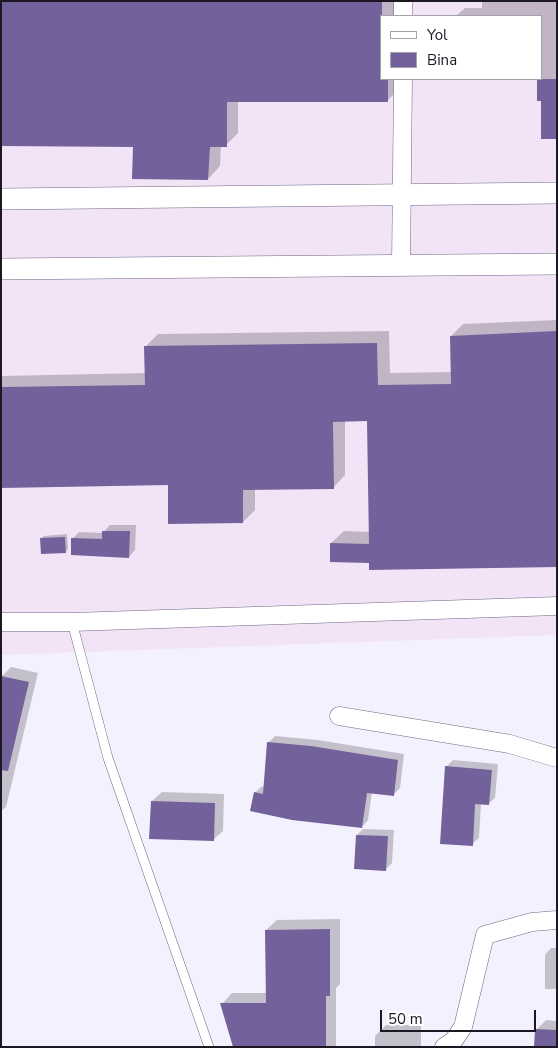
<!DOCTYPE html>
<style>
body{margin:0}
#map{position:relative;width:558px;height:1048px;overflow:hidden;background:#f4f1fe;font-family:"Nunito Sans",sans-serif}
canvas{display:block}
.frame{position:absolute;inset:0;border:2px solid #1b1823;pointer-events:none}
.legend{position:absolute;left:380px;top:15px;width:162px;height:65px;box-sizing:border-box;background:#fff;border:1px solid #a4a3a7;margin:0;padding:6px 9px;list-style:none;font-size:15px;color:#1b1823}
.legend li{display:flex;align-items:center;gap:10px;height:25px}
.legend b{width:25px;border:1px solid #a4a3a7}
.scale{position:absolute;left:380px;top:1010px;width:156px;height:22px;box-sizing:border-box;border:2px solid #1b1823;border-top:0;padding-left:6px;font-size:15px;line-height:18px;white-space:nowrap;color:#1b1823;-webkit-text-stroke:4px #fff;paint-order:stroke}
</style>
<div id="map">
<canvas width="558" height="1048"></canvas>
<div class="frame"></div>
<ul class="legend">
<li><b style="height:6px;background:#fff"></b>Yol</li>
<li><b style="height:14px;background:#72619a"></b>Bina</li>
</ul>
<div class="scale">50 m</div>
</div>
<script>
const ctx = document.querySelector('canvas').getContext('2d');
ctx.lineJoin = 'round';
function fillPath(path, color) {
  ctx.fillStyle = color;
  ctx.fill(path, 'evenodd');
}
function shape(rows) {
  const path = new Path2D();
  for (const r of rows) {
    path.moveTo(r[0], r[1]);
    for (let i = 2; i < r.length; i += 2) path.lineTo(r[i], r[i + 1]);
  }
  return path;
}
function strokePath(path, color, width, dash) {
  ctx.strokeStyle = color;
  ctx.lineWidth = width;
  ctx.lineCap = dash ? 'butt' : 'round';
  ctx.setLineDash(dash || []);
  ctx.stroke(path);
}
const industrial = shape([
 [1,1,557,1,557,635,1,655],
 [382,16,542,16,542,79,382,79]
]);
const shadow = shape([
 [1,1,400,1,400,16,382,16,382,79,400,79,400,88,387,101,238,100,238,133,226,145,221,145,220,166,208,179,134,145],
 [482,1,557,1,557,138,543,100,538,100,538,79,542,79,542,16,456,16,465,8,482,8],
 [557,320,557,566,371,562,331,543,344,531,370,532,368,420,345,420,345,475,333,488,255,489,255,510,243,522,169,484,1,487,1,376,146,373,145,347,158,334,389,331,390,373,452,372,451,336,463,324],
 [110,525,136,525,135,550,129,557,72,539,79,532,103,533],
 [67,534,68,549,65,552,41,539,44,536],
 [11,667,38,673,6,807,1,811,1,677],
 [275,736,318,740,404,754,400,788,394,794,372,792,368,820,362,827,255,793,262,786,264,787,268,743],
 [453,760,498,764,495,798,488,804,481,804,479,838,472,844,446,767],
 [162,792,224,794,223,831,213,840,152,801],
 [363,829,394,830,392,863,386,869,357,835],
 [340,919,340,984,336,988,336,1047,234,1047,222,1004,232,993,267,993,266,930,277,920],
 [551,948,557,948,557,989,545,989,545,955],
 [546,1020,557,1021,557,1047,536,1030],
 [386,1025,421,1025,421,1047,375,1047,375,1036]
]);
const building = shape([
 [1,1,382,1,382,79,388,79,388,102,227,102,227,147,210,147,208,180,132,179,133,147,1,146],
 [537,79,557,79,557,139,541,139,541,101,537,101],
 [557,331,557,567,369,570,369,563,330,562,330,543,369,544,367,421,333,422,334,489,243,490,243,523,168,524,168,485,1,488,1,387,145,385,144,346,377,343,378,385,451,384,450,336],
 [102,531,130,531,129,558,71,555,71,538,102,539],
 [65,537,66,553,41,554,40,538],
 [1,676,29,682,8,771,1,770],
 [267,742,311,746,398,760,394,796,367,793,362,828,292,820,250,811,254,792,263,794],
 [445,766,492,770,489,805,475,804,473,846,440,844],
 [151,801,215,803,214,841,149,839],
 [356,835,388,836,386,871,354,869],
 [330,929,330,996,326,996,326,1047,233,1047,220,1003,266,1003,265,930],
 [535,1029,557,1030,557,1047,534,1047]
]);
const service = shape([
 [72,622,108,758,209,1047]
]);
const minor = shape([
 [403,16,403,1],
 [401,265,403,79],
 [1,622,72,622,557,606],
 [339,716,510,744,557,758],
 [444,1047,454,1040,463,1027,485,935,532,922,557,920]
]);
const tertiary = shape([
 [1,199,557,193],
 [1,269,557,264]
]);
fillPath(industrial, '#f2e3f7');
fillPath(shadow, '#0003');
fillPath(building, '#72619a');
strokePath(service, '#6f6883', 10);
strokePath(minor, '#6f6883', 19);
strokePath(tertiary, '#6f6883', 22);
strokePath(service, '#fff', 9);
strokePath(minor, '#fff', 18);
strokePath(tertiary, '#fff', 21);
</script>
